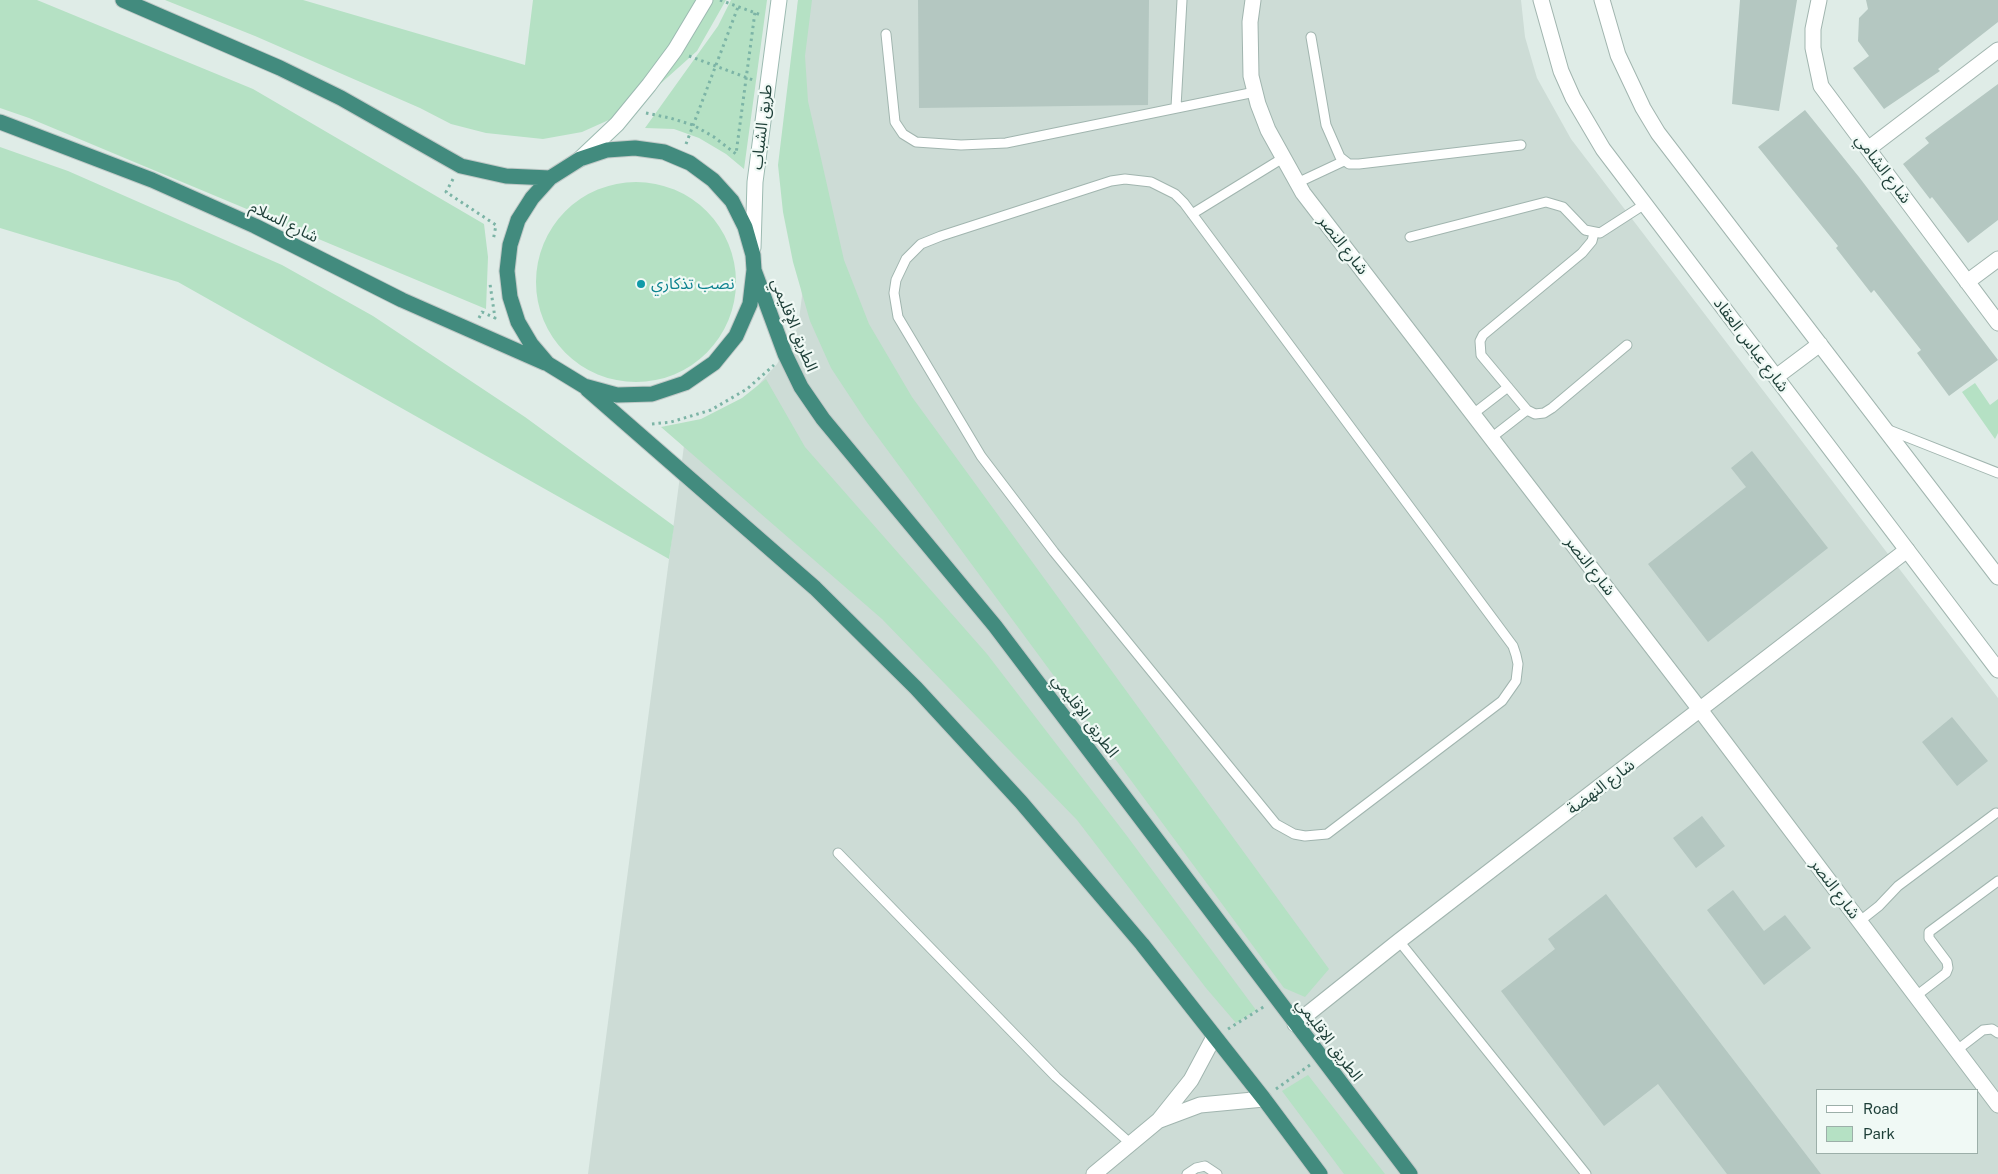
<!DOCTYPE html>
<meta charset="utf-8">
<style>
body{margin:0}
#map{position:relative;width:1998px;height:1174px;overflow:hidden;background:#dfece7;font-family:"Public Sans",sans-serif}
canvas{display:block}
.legend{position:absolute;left:1816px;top:1089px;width:162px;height:65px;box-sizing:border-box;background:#f0f9f5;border:1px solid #9cafa9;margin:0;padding:6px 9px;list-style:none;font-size:15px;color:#1e3f38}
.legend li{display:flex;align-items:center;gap:10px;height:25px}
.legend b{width:25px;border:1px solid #9cafa9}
</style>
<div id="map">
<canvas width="1998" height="1174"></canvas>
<ul class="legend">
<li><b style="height:6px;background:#fff"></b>Road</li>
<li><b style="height:14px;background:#b5e1c4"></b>Park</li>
</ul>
</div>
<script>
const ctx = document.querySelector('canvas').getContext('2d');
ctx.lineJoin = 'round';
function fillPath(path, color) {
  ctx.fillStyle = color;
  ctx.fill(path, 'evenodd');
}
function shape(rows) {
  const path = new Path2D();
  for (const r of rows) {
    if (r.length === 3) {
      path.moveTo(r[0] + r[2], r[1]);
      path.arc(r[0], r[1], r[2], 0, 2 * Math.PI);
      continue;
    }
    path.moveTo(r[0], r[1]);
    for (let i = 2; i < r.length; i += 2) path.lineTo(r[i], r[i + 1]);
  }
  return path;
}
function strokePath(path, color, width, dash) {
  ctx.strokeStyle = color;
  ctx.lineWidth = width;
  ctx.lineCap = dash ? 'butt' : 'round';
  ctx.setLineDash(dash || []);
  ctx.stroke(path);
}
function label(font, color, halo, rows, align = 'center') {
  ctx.font = font + ' "Public Sans","Noto Sans Arabic",sans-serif';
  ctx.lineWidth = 4.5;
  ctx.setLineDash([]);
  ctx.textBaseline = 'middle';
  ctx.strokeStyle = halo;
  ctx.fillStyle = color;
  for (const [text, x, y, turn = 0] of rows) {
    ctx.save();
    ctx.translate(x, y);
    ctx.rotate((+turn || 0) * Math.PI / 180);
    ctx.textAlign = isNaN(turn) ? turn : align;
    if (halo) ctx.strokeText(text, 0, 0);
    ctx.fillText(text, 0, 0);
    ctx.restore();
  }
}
const built = shape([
 [798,0,1521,0,1525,37,1537,78,1571,139,1998,698,1998,1174,588,1174,685,438,734,412,777,364,798,327,802,296,800,271,784,164],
 [1817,1090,1977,1090,1977,1153,1817,1153]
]);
const green = shape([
 [0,0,37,0,253,89,484,224,488,257,486,309,29,118,0,108],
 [165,0,303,0,525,65,533,0,726,0,697,51,631,110,582,132,543,139,486,133,451,124,420,108,255,36],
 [731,0,767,0,744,169,726,154,699,138,674,129,645,128,718,26],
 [798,0,812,0,805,56,808,101,844,260,869,324,912,397,1329,969,1305,997,1284,988,866,421,831,368,810,321,793,262,783,212,778,165],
 [0,147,68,171,282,265,373,316,525,417,674,526,669,559,178,282,0,228],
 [636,282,100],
 [766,379,805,447,987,654,1127,836,1256,1010,1236,1023,1206,988,1077,820,882,619,661,427,701,419,742,398],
 [1975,383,1990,405,1998,399,1998,433,1995,439,1962,392],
 [1308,1075,1385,1174,1344,1174,1282,1091]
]);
const building = shape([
 [918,0,1149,0,1148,105,919,108],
 [1740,0,1797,0,1779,111,1732,104],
 [1866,0,1998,0,1998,22,1938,69,1940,71,1884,109,1853,68,1869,56,1858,41,1859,18,1868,9],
 [1998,84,1998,220,1968,243,1932,197,1930,199,1903,164,1929,143,1925,138],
 [1805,110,1859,177,1998,360,1949,396,1917,353,1921,350,1874,290,1871,293,1836,248,1838,246,1758,147],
 [1752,451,1828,548,1708,642,1648,564,1746,487,1731,468],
 [1952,717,1988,761,1957,786,1922,742],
 [1702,816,1725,846,1696,868,1673,838],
 [1733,890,1764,931,1785,915,1811,948,1764,985,1707,910],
 [1606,894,1821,1174,1727,1174,1658,1084,1604,1126,1501,991,1555,949,1548,939]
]);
const path = shape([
 [720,0,761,15],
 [689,56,753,80],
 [646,113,670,118,693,125,714,137,736,154,755,12],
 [686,144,738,7],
 [453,179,446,192,496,225,493,241],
 [479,318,482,312,495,318,490,284],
 [652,424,671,422,711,410,747,389,774,365],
 [1228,1029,1265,1006],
 [1276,1089,1310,1065]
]);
const service = shape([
 [886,34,895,122,903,134,916,142,961,145,1006,143,1255,92],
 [1311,37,1326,125,1340,157,1349,164,1359,164,1521,145],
 [1176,107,1182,0],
 [1125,179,1151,182,1175,194,1184,203,1513,646,1516,655,1518,664,1516,681,1502,701,1327,834,1305,836,1294,834,1276,824,1054,552,981,456,898,317,894,293,896,280,906,259,921,244,941,236,1111,181,1125,179],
 [1297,183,1344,161],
 [1192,214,1283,158],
 [1594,233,1592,241,1582,253,1483,335,1480,341,1481,355,1527,410,1535,414,1544,413,1552,408,1627,345],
 [1410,237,1546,202,1563,207,1585,230,1600,233,1645,204],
 [1473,414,1508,387],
 [1889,430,1998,473],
 [1491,438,1527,410],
 [838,853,1056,1077,1131,1144],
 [1860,921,1879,906,1898,886,1996,813],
 [1399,941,1586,1174],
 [1916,996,1946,973,1948,968,1947,962,1929,938,1929,932,1998,881],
 [1957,1050,1983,1030,1992,1029,1998,1033],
 [1187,1174,1196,1168,1205,1166,1217,1174]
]);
const minor = shape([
 [1253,0,1250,22,1251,76,1258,104,1268,130,1303,193,1701,711,1998,1105],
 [1819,0,1813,29,1813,48,1821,86,1998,323],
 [1868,149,1998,50],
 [1967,282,1998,259],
 [1295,1024,1399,941,1907,550]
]);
const tertiary = shape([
 [1541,0,1561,71,1573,98,1603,149,1998,670],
 [1602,0,1618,55,1643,108,1658,133,1998,577],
 [1776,377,1820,344],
 [1160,1120,1200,1105,1264,1099],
 [1094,1174,1159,1120,1191,1080,1214,1037]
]);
const secondary = shape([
 [580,159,617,124,649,85,675,50,705,0],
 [753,248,755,182,779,0]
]);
const trunk = shape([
 [123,0,280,68,341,98,461,166,506,176,550,178],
 [0,122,152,180,255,226,402,300,545,363],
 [754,270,750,304,736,336,714,363,685,383,652,394,617,395,584,386,548,364,531,344,518,322,510,297,507,271,510,245,518,220,532,198,550,178,580,159,607,150,635,148,664,152,690,163,713,180,732,201,745,227,753,255,754,270,785,354,801,387,823,419,995,626,1410,1174],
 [587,389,815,588,916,688,1021,802,1142,944,1264,1099,1320,1174]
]);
const markers = [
 [641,284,5,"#0f9aa8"]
];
const streetNames = [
 ["طريق الشباب",762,127,-83],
 ["شارع الشامي",1883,169,53],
 ["شارع السلام",284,222,26],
 ["شارع النصر",1343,245,52],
 ["الطريق الإقليمي",794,325,68],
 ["شارع عباس العقاد",1751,345,53],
 ["شارع النصر",1590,566,52],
 ["الطريق الإقليمي",1085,716,53],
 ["شارع النهضة",1601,787,-37],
 ["شارع النصر",1835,889,53],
 ["الطريق الإقليمي",1329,1040,53]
];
const cultureNames = [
 ["نصب تذكاري",651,284]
];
fillPath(built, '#cddcd6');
fillPath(green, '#b5e1c4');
fillPath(building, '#b4c7c1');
strokePath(service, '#a1b5af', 11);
strokePath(minor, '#a1b5af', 17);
strokePath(tertiary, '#a1b5af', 17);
strokePath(secondary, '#9cbab1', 17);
strokePath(trunk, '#c0c9c7', 17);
strokePath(path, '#7cb4a6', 3, [2.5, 4]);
strokePath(service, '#fff', 9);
strokePath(minor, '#fff', 15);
strokePath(tertiary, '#fff', 15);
strokePath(secondary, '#fff', 15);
strokePath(trunk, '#428b7e', 15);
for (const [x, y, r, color] of markers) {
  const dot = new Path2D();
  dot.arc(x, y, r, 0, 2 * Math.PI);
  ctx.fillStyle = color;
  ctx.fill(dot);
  strokePath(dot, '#f0f9f5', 2);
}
label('16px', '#1e3f38', '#f0f9f5', streetNames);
label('16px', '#0d838f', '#f0f9f5', cultureNames, 'left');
</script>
